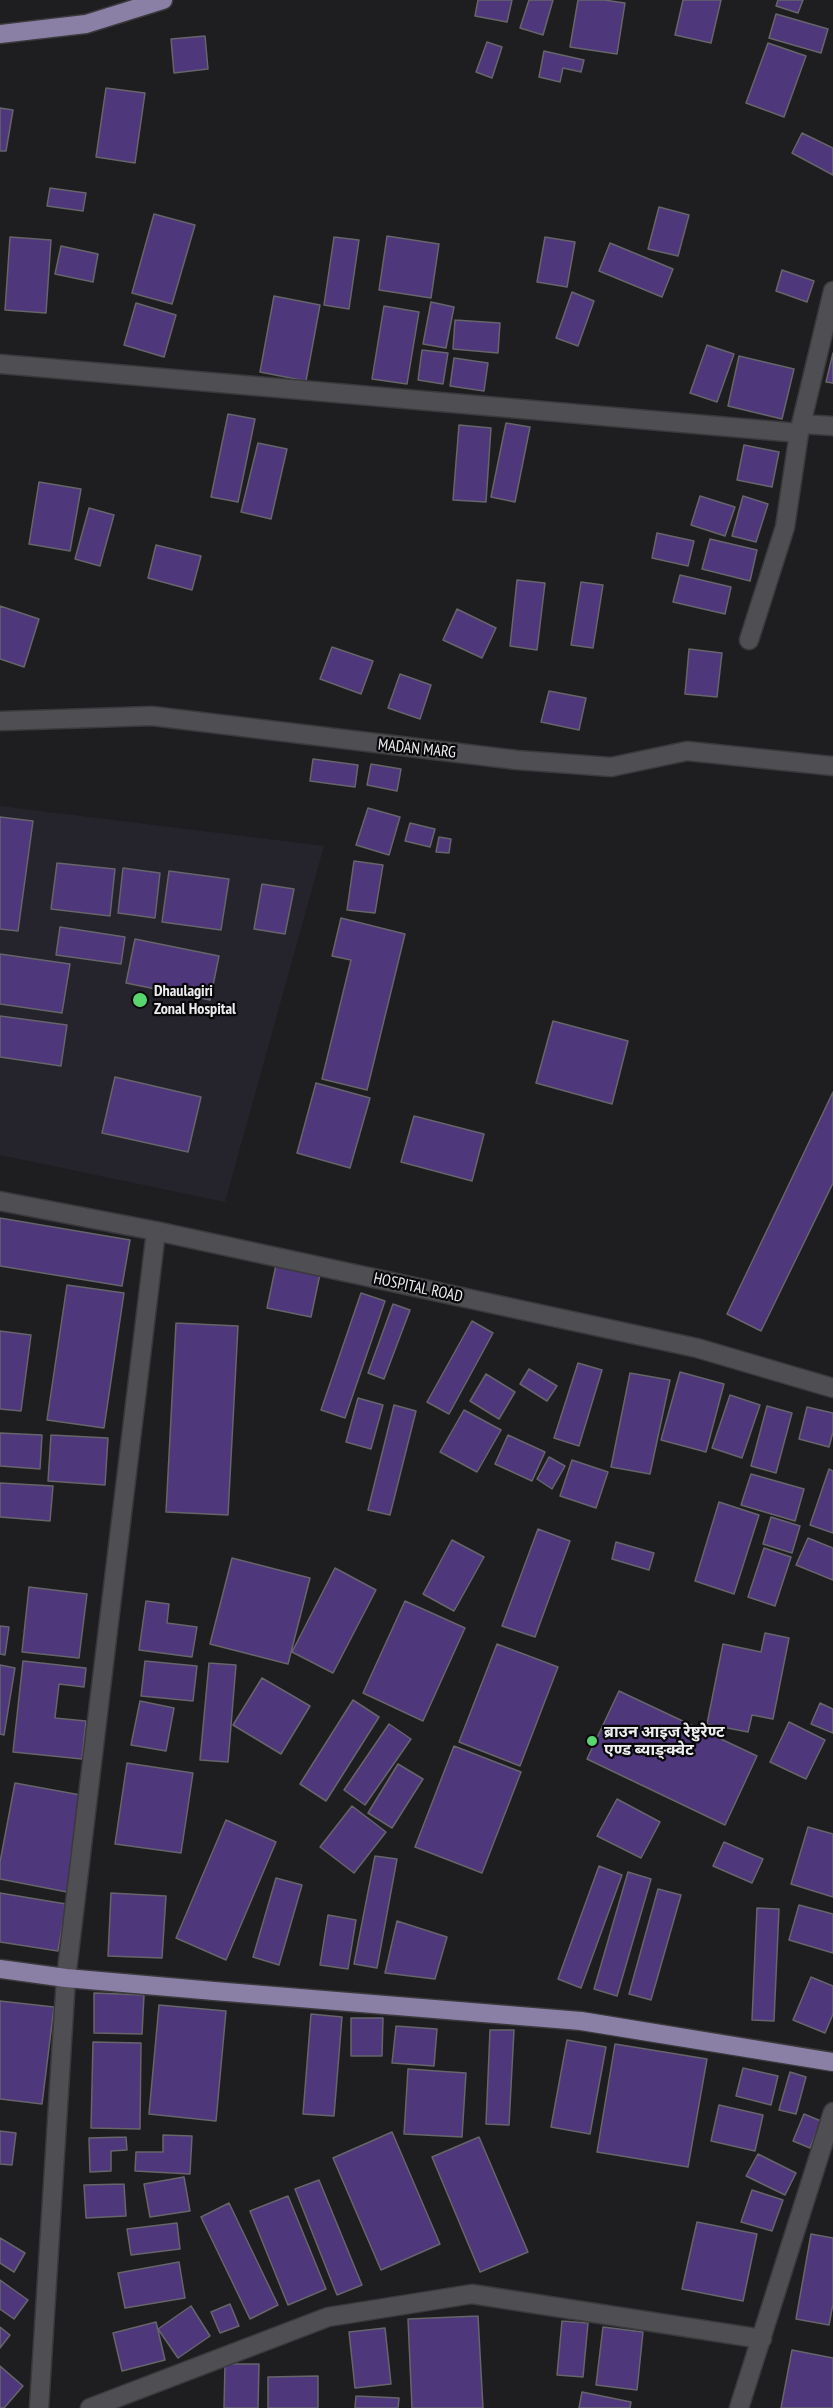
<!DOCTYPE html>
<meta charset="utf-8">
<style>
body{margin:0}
canvas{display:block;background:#1e1d20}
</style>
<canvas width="833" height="2408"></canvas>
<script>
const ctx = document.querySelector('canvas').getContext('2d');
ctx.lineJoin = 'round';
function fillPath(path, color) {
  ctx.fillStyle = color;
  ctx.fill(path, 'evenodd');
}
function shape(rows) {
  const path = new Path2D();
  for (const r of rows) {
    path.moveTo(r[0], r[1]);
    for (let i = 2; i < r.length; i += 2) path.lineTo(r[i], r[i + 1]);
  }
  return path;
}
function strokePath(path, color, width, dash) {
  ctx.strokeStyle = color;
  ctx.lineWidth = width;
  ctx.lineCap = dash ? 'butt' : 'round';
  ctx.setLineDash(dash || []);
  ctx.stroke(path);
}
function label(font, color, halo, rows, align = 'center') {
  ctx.font = font + ' "PT Sans Narrow","Noto Sans Devanagari",sans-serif';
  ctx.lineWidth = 4.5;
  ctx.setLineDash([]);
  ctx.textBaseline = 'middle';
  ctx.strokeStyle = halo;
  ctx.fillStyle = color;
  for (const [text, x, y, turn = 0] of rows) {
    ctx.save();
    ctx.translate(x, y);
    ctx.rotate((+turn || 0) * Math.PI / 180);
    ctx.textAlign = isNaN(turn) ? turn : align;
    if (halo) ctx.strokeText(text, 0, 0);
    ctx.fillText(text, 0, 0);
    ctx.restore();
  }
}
const built = shape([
 [0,806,324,846,225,1202,0,1155]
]);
const building = shape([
 [478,0,512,0,507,22,475,16,478,0],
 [529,0,553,0,543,35,520,28,529,0],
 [578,0,604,0,625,3,617,54,570,47,578,0],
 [683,0,721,0,711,43,675,35,683,0],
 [778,0,803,0,798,13,776,6,778,0],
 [776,14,828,29,821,53,769,38,776,14],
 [205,36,208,69,174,73,171,39,205,36],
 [487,42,502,47,492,78,476,72,487,42],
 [768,43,806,56,784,117,746,103,768,43],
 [544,51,584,60,581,72,563,68,560,82,539,77,544,51],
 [106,88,145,93,135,163,96,157,106,88],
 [0,108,13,110,6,151,0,151,0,108],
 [802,133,833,148,833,175,792,153,802,133],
 [50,188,86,193,83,211,47,206,50,188],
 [659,207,689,215,678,256,648,249,659,207],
 [154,214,195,225,172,304,132,293,154,214],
 [387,236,439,244,431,298,379,290,387,236],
 [10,237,51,240,46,313,5,310,10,237],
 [334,237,359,240,349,309,324,305,334,237],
 [545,237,575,242,567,287,537,282,545,237],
 [610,243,673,269,662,297,599,271,610,243],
 [61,246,98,254,93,282,55,274,61,246],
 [782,270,814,281,807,302,776,291,782,270],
 [572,292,594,301,578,346,556,338,572,292],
 [274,296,320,305,306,381,260,372,274,296],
 [431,302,454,307,446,348,423,344,431,302],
 [136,303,176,315,164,357,124,345,136,303],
 [384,306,419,312,407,384,372,379,384,306],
 [455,320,500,323,498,353,453,349,455,320],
 [707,345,734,354,717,402,690,393,707,345],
 [422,350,448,353,443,384,418,380,422,350],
 [833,353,833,383,826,382,833,353],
 [739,356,794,369,782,419,728,406,739,356],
 [454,358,488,363,484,391,450,386,454,358],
 [228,414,255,419,238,502,211,497,228,414],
 [506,423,530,427,515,502,491,497,506,423],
 [459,425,491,428,486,502,453,500,459,425],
 [258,443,287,449,271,519,241,512,258,443],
 [744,445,779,452,772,487,737,480,744,445],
 [39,482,81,489,70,551,29,544,39,482],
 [700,496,735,507,725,536,691,525,700,496],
 [743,496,768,504,756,542,732,536,743,496],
 [89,508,114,515,100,566,75,559,89,508],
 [657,533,694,541,688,566,652,558,657,533],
 [710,539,757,550,750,581,702,569,710,539],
 [156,545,201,556,192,590,148,578,156,545],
 [680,575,731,587,725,614,673,602,680,575],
 [517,580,545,583,537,650,510,646,517,580],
 [581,582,603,585,593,648,571,645,581,582],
 [0,606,39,619,24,667,0,659,0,606],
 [457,609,496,628,482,658,443,640,457,609],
 [332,647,373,661,361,694,320,679,332,647],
 [689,649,722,653,717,697,685,694,689,649],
 [400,674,431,685,420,719,388,708,400,674],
 [549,691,586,698,579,730,541,722,549,691],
 [313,759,358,765,355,787,310,781,313,759],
 [371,764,401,769,397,791,367,785,371,764],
 [368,808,400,817,389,855,356,845,368,808],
 [0,817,33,821,18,931,0,929,0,817],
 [410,823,435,829,430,847,405,841,410,823],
 [439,837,451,839,449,853,436,852,439,837],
 [354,861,383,865,375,913,347,910,354,861],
 [57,863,115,869,110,916,51,909,57,863],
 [123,868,160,873,155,918,118,913,123,868],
 [169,871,229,879,221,930,162,922,169,871],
 [262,884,294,889,285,934,254,929,262,884],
 [341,918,405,934,367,1090,322,1079,351,960,332,956,341,918],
 [60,927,125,937,121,964,56,955,60,927],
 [135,939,219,956,210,1000,126,983,135,939],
 [0,954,70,964,62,1013,0,1004,0,954],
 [0,1016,67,1025,61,1066,0,1057,0,1016],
 [553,1021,628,1041,612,1104,536,1083,553,1021],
 [115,1077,201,1097,188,1152,102,1133,115,1077],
 [316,1083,370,1098,350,1168,297,1153,316,1083],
 [833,1092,833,1183,761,1331,727,1314,833,1092],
 [414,1116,484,1134,472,1181,401,1162,414,1116],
 [0,1218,130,1240,122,1286,0,1266,0,1218],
 [276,1265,320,1274,311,1317,267,1308,276,1265],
 [67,1285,124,1293,104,1428,47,1420,67,1285],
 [361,1293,385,1301,345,1418,321,1410,361,1293],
 [393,1304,410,1310,384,1379,368,1373,393,1304],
 [472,1321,493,1333,449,1414,427,1402,472,1321],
 [176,1323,238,1326,228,1515,166,1512,176,1323],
 [0,1331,31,1335,21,1411,0,1409,0,1331],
 [578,1363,602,1370,579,1446,554,1438,578,1363],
 [529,1369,557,1386,547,1401,520,1384,529,1369],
 [680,1372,724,1384,706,1452,661,1440,680,1372],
 [630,1373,670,1380,650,1474,611,1467,630,1373],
 [486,1374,515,1392,499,1419,470,1401,486,1374],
 [730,1395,760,1405,742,1458,712,1448,730,1395],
 [358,1398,383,1405,371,1449,346,1442,358,1398],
 [394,1405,416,1411,390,1515,368,1510,394,1405],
 [767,1406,792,1413,776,1473,751,1466,767,1406],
 [807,1407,833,1413,833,1432,829,1447,799,1439,807,1407],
 [464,1410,501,1430,477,1472,440,1452,464,1410],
 [0,1433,42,1435,40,1469,0,1466,0,1433],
 [51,1435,108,1438,105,1485,48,1481,51,1435],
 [508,1435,545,1452,532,1481,495,1464,508,1435],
 [549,1457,565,1466,552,1489,537,1479,549,1457],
 [572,1460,608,1472,596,1508,560,1496,572,1460],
 [829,1469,833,1471,833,1533,810,1525,829,1469],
 [751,1474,804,1489,795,1521,741,1505,751,1474],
 [0,1483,53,1486,50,1521,0,1517,0,1483],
 [719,1502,759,1515,734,1594,695,1581,719,1502],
 [771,1517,800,1526,792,1553,763,1544,771,1517],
 [538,1529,570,1541,535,1637,502,1626,538,1529],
 [808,1538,833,1548,833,1580,796,1565,808,1538],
 [452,1540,484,1557,454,1611,423,1594,452,1540],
 [616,1542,654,1553,649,1570,612,1559,616,1542],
 [764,1548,791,1557,775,1606,748,1597,764,1548],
 [232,1558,310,1578,288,1664,210,1644,232,1558],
 [335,1568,376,1590,333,1673,292,1652,335,1568],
 [29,1587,87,1594,79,1658,22,1652,29,1587],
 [146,1601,169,1604,167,1623,197,1627,192,1657,139,1650,146,1601],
 [405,1601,465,1628,423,1721,363,1693,405,1601],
 [0,1626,9,1627,5,1655,0,1654,0,1626],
 [765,1633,789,1638,773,1719,752,1715,748,1732,707,1724,723,1644,761,1652,765,1633],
 [497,1644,558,1667,520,1766,459,1742,497,1644],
 [23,1661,86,1668,84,1687,59,1684,55,1718,86,1721,82,1759,13,1752,23,1661],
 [145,1661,197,1666,193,1701,141,1696,145,1661],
 [209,1663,236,1665,228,1762,200,1760,209,1663],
 [0,1665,15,1668,4,1735,0,1734,0,1665],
 [262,1678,310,1706,281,1754,233,1725,262,1678],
 [619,1691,757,1756,725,1825,587,1759,619,1691],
 [353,1700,379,1717,326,1801,300,1784,353,1700],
 [140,1701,174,1708,166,1751,131,1745,140,1701],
 [820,1703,833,1709,833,1733,811,1724,820,1703],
 [789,1722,825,1740,806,1779,770,1762,789,1722],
 [389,1724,411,1739,365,1805,344,1790,389,1724],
 [454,1746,521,1772,482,1873,415,1847,454,1746],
 [127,1763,193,1773,181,1853,115,1844,127,1763],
 [398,1764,423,1779,392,1828,368,1813,398,1764],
 [15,1783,86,1796,67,1892,0,1879,0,1862,15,1783],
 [617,1799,660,1822,641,1858,597,1836,617,1799],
 [352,1806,386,1832,354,1873,320,1847,352,1806],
 [226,1820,276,1842,226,1960,176,1938,226,1820],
 [808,1827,833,1834,833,1897,791,1884,808,1827],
 [724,1842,763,1859,752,1883,713,1866,724,1842],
 [375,1856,397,1859,377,1968,354,1964,375,1856],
 [599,1866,622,1875,581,1988,558,1979,599,1866],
 [628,1872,651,1879,617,1996,594,1989,628,1872],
 [276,1878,302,1885,279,1965,253,1957,276,1878],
 [658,1889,681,1895,651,2000,629,1994,658,1889],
 [0,1893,66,1904,58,1951,0,1942,0,1893],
 [111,1893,166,1896,162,1958,108,1956,111,1893],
 [799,1905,833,1914,833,1953,789,1940,799,1905],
 [757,1908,779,1909,774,2021,752,2020,757,1908],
 [328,1915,356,1920,348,1969,320,1965,328,1915],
 [397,1921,447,1937,435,1979,385,1973,397,1921],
 [811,1977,833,1986,833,2014,825,2033,793,2020,811,1977],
 [94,1993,144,1995,142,2034,94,2033,94,1993],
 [0,2001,54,2007,42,2104,0,2099,0,2001],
 [159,2005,226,2011,216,2121,149,2114,159,2005],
 [311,2014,342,2017,334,2116,303,2114,311,2014],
 [351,2018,383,2018,382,2056,351,2056,351,2018],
 [396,2026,437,2029,434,2066,392,2063,396,2026],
 [490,2030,514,2030,509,2125,486,2124,490,2030],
 [567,2040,606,2047,590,2134,551,2127,567,2040],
 [93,2042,141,2043,140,2129,91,2128,93,2042],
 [615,2044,707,2059,688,2167,597,2152,615,2044],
 [743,2068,778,2076,771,2105,736,2096,743,2068],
 [408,2069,466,2073,462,2137,404,2134,408,2069],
 [790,2072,806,2077,796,2114,779,2110,790,2072],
 [719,2105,763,2115,755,2151,711,2141,719,2105],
 [804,2114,821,2121,810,2148,793,2141,804,2114],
 [0,2131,16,2133,12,2165,0,2164,0,2131],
 [392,2132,440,2244,381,2270,333,2158,392,2132],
 [163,2135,192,2136,190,2174,135,2171,136,2152,163,2152,163,2135],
 [126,2137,127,2150,111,2151,111,2171,90,2172,89,2138,126,2137],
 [479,2137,528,2252,480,2272,432,2157,479,2137],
 [758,2154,796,2173,785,2195,746,2176,758,2154],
 [184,2177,190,2211,150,2217,144,2184,184,2177],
 [319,2180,362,2285,337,2295,295,2189,319,2180],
 [124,2184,126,2216,86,2218,84,2185,124,2184],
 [752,2190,783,2200,772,2231,741,2222,752,2190],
 [288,2196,326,2289,288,2305,250,2211,288,2196],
 [229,2203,278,2305,250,2319,201,2217,229,2203],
 [697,2222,757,2234,743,2301,682,2289,697,2222],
 [177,2223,180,2249,131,2255,127,2229,177,2223],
 [811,2234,833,2238,833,2304,829,2325,796,2319,811,2234],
 [0,2238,25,2253,14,2272,0,2263,0,2238],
 [179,2262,185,2298,125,2308,118,2273,179,2262],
 [0,2280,28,2300,14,2319,0,2309,0,2280],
 [230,2304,239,2326,220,2333,211,2312,230,2304],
 [191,2306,210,2336,178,2358,158,2329,191,2306],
 [478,2316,483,2408,412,2408,408,2319,478,2316],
 [562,2321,588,2323,583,2377,557,2375,562,2321],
 [156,2322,165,2360,122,2371,113,2333,156,2322],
 [0,2327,10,2335,0,2348,0,2327],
 [603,2327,643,2332,637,2390,596,2385,603,2327],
 [385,2328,391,2384,355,2388,349,2332,385,2328],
 [792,2350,833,2358,833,2408,781,2408,792,2350],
 [225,2364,259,2364,258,2408,224,2408,225,2364],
 [0,2366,23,2386,4,2408,0,2408,0,2366],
 [318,2376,318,2408,268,2408,268,2377,318,2376],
 [582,2392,631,2402,630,2408,579,2408,582,2392],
 [356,2396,399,2398,398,2408,355,2408,356,2396]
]);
const minor = shape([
 [0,364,799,433],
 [802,424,833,426],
 [749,640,785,527,799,433,833,291],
 [0,721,152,716,517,760,611,767,687,751,833,766],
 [0,1201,156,1231,697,1348,833,1388],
 [39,2408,66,1978,156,1231],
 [90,2408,328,2317,472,2294,762,2339],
 [739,2408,833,2112]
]);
const major = shape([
 [0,34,86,24,163,0],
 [0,1969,66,1978,214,1991,581,2021,833,2062]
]);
const markers = [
 [140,1000,8,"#59d56f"],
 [592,1741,6,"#59d56f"]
];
const streetNames = [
 ["MADAN MARG",417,749,6],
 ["HOSPITAL ROAD",418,1288,12]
];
const poiNames = [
 ["Dhaulagiri",154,991],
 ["Zonal Hospital",154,1009],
 ["ब्राउन आइज रेष्टुरेण्ट",604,1732],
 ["एण्ड ब्याङ्क्वेट",604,1750]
];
fillPath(built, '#25232c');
fillPath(building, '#4f377c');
strokePath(building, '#666569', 1.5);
strokePath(minor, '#3a393c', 21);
strokePath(major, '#3a393c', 21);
strokePath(minor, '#4f4e52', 18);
strokePath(major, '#8a7fa5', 18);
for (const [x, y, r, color] of markers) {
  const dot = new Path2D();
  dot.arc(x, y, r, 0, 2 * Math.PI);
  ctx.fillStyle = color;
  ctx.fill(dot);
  strokePath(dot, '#080709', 2);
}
label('16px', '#edecef', '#080709', streetNames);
label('bold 16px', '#edecef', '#080709', poiNames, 'left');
</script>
